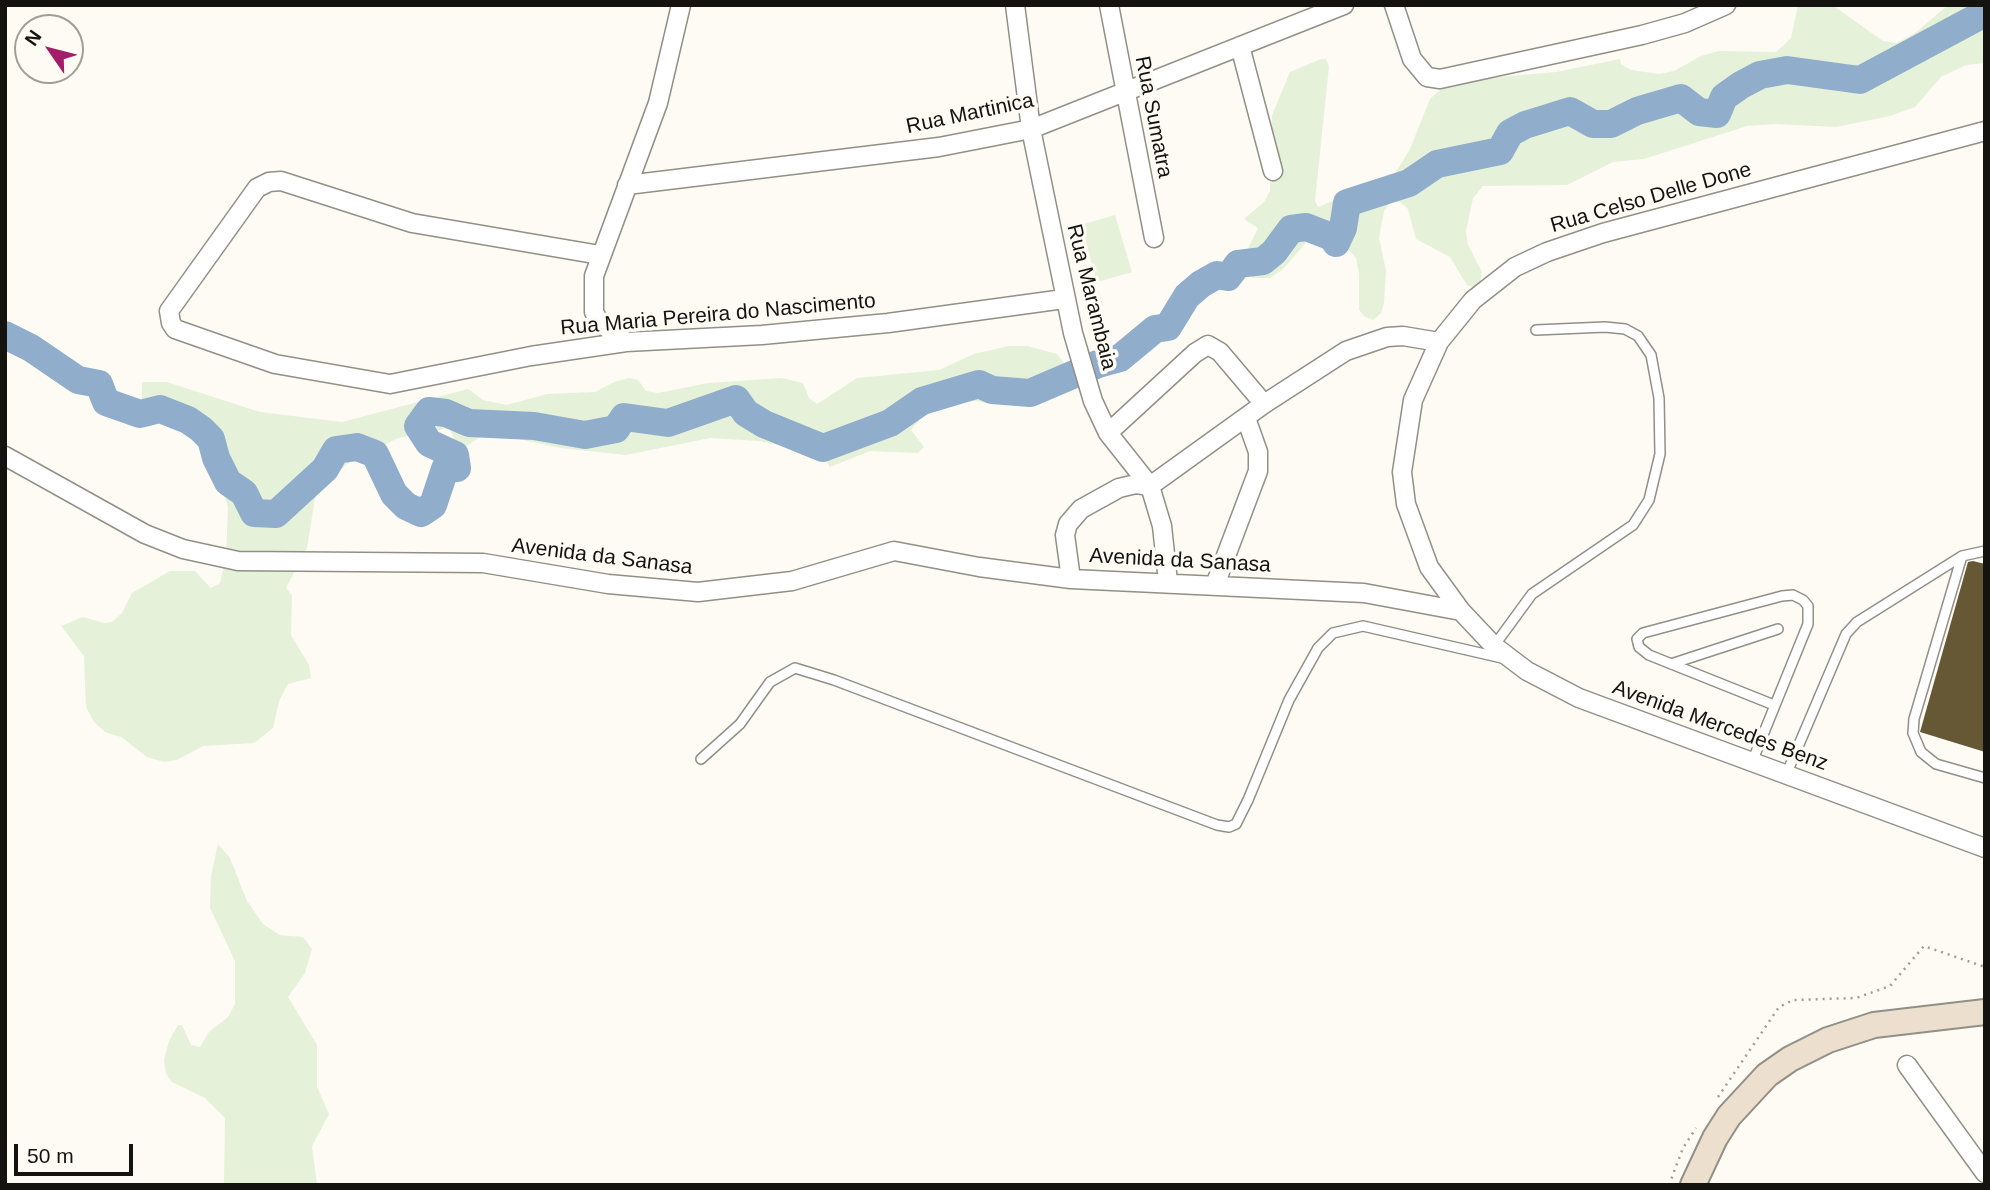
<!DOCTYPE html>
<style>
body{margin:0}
#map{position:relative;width:1990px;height:1190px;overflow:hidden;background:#fefbf5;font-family:Arial,sans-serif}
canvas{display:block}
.frame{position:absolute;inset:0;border:7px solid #141310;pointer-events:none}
.north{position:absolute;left:14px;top:14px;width:70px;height:70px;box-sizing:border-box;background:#fefbf5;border:2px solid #a09e99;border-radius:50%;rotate:305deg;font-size:19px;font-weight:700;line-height:28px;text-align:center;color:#141310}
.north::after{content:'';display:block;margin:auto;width:24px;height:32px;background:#a31d68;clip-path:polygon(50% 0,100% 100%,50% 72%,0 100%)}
.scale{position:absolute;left:14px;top:1144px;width:119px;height:32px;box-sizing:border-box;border:4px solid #141310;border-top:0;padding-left:9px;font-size:21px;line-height:24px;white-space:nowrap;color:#141310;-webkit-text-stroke:5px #fefbf5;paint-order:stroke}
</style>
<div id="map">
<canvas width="1990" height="1190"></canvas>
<div class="frame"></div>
<div class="north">N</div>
<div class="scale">50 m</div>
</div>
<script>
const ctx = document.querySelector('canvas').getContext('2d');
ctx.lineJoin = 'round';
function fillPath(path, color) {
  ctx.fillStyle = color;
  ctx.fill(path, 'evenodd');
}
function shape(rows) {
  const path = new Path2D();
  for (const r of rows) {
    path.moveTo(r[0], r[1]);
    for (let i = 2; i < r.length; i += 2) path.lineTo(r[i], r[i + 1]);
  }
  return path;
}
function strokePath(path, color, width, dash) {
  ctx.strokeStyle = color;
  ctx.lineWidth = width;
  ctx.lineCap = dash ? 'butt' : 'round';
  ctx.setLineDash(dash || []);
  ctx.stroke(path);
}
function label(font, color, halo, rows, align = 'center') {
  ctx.font = font + ' Arial,sans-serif';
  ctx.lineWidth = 7;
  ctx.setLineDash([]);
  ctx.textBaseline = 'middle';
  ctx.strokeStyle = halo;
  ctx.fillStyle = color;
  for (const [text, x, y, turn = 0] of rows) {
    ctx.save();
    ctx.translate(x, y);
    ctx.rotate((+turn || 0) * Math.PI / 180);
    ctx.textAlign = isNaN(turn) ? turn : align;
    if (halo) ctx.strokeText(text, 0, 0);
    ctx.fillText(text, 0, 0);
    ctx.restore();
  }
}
const green = shape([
 [1798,5,1832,5,1883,41,1897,43,1915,33,1948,5,1985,5,1985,63,1966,65,1941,77,1915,107,1890,116,1836,127,1775,124,1747,126,1644,159,1613,162,1567,185,1483,186,1473,198,1466,231,1468,245,1482,272,1480,283,1476,288,1467,285,1450,257,1416,239,1408,209,1400,202,1392,200,1384,211,1379,238,1386,271,1384,303,1381,313,1373,320,1365,317,1359,310,1359,274,1356,258,1345,246,1332,238,1320,234,1311,237,1283,269,1270,278,1253,278,1243,271,1243,259,1258,228,1244,219,1264,202,1270,191,1272,115,1290,72,1321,59,1326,59,1329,66,1315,201,1318,207,1393,177,1410,149,1430,99,1444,86,1476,79,1556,72,1620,59,1621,64,1631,70,1659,74,1674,71,1701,56,1719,51,1776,52,1791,38],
 [1115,215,1132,272,1097,282,1081,225],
 [1096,284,1103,305,1090,310,1083,289],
 [1009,346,1028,346,1057,354,1064,363,1062,382,1040,393,994,404,974,401,956,403,923,416,911,430,924,447,918,453,870,451,830,467,821,454,759,441,710,438,626,455,560,448,487,432,467,446,456,442,449,428,398,438,350,462,330,478,315,498,307,548,286,588,292,595,291,635,309,665,311,678,288,684,279,701,273,728,254,743,203,746,177,760,164,762,147,757,121,737,105,732,94,722,86,707,84,656,61,626,83,617,104,623,112,622,122,613,132,593,170,571,195,571,211,588,220,583,226,557,228,507,211,454,188,434,142,407,142,382,167,382,260,412,342,422,468,389,483,400,507,405,547,394,595,392,614,382,629,378,638,380,646,391,658,393,708,383,782,378,803,383,809,398,817,404,857,378,939,370,974,354],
 [218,844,230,858,247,901,263,924,280,935,303,937,312,949,305,973,288,997,317,1045,317,1087,329,1114,312,1146,317,1185,224,1185,225,1118,205,1098,172,1082,166,1074,164,1060,169,1041,178,1025,182,1025,191,1045,200,1047,209,1032,228,1017,235,1004,235,961,210,908,211,876]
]);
const river = shape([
 [5,335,31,348,78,380,99,384,106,402,140,414,160,409,188,420,201,429,211,439,216,458,228,482,244,493,254,513,276,514,325,469,336,450,357,447,375,454,394,494,406,506,421,513,433,505,445,469,457,468,455,455,429,443,418,426,429,411,446,413,469,423,534,426,585,435,616,429,624,417,668,423,736,399,746,413,764,424,823,448,890,423,922,401,979,384,992,390,1030,393,1098,364,1120,358,1155,329,1168,327,1187,296,1201,284,1217,275,1228,277,1238,264,1263,261,1274,252,1291,229,1306,227,1332,237,1336,243,1343,228,1347,203,1409,183,1437,164,1500,151,1510,133,1525,125,1570,111,1593,124,1611,124,1637,111,1681,98,1699,112,1717,114,1724,97,1741,85,1760,75,1787,70,1860,80,1985,13]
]);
const building = shape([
 [1973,561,1985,564,1985,752,1920,732,1968,562]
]);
const path = shape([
 [1718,1097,1779,1007,1793,1000,1856,998,1890,986,1924,946,1985,967],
 [1669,1185,1683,1148,1696,1128]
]);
const service = shape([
 [1985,551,1962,556,1914,719,1913,733,1921,752,1936,764,1985,778],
 [1494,646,1532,594,1633,525,1649,500,1660,454,1659,398,1651,355,1638,336,1625,329,1605,327,1536,330],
 [1671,664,1778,629],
 [701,759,740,724,770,682,795,668,834,680,1217,825,1229,827,1236,824,1248,800,1289,700,1318,648,1333,633,1363,626,1502,658],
 [1752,762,1808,624,1808,606,1803,600,1793,595,1782,596,1643,633,1637,639,1639,647,1649,655,1774,705],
 [1786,775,1846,634,1857,622,1962,556]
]);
const minor = shape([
 [1015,5,1031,129,1073,333,1093,401,1108,433,1150,486,1162,526,1168,582],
 [1109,5,1154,238],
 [1394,5,1412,59,1427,77,1440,79,1642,35,1685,23,1726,5],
 [1240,46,1273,171],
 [1985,131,1603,233,1547,252,1515,267,1473,300,1439,342,1413,400,1402,472,1406,504,1429,567,1461,611,1494,646,1527,671,1579,698,1985,848],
 [627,185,939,147,1031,129,1344,5],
 [600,255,412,223,281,181,269,182,257,188,169,311,171,323,175,329,275,364,390,384,531,356,626,342,762,335,888,323,1064,299],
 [626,342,599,322,594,312,594,276,658,103,681,5],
 [1108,433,1195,353,1208,345,1220,352,1264,404],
 [5,456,145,534,183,549,238,561,483,563,608,584,698,592,792,581,894,551,979,567,1071,579,1364,593,1461,611],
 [1071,579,1065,535,1068,524,1081,509,1119,488,1136,484,1150,486,1264,404,1346,351,1387,337,1403,336,1439,342],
 [1215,585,1258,471,1258,452,1246,418],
 [1907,1065,1985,1173]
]);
const secondary = shape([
 [1693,1185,1715,1138,1729,1116,1767,1075,1790,1059,1828,1040,1874,1025,1985,1012]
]);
const streetNames = [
 ["Rua Martinica",970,114,-12],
 ["Rua Sumatra",1153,117,79],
 ["Rua Celso Delle Done",1651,198,-16],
 ["Rua Marambaia",1091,297,76],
 ["Rua Maria Pereira do Nascimento",718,315,-5],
 ["Avenida da Sanasa",602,557,7],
 ["Avenida da Sanasa",1180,561,3],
 ["Avenida Mercedes Benz",1720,726,20]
];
fillPath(green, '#e5f1d9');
strokePath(river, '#90aecc', 28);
fillPath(building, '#665735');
strokePath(service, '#928f87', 12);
strokePath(minor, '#928f87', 21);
strokePath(secondary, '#928f87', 28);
strokePath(path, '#9f9d98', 2.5, [2, 5]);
strokePath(service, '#fff', 9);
strokePath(minor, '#fff', 18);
strokePath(secondary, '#ecdfce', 24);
label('21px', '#141310', '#fefbf5', streetNames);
</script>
